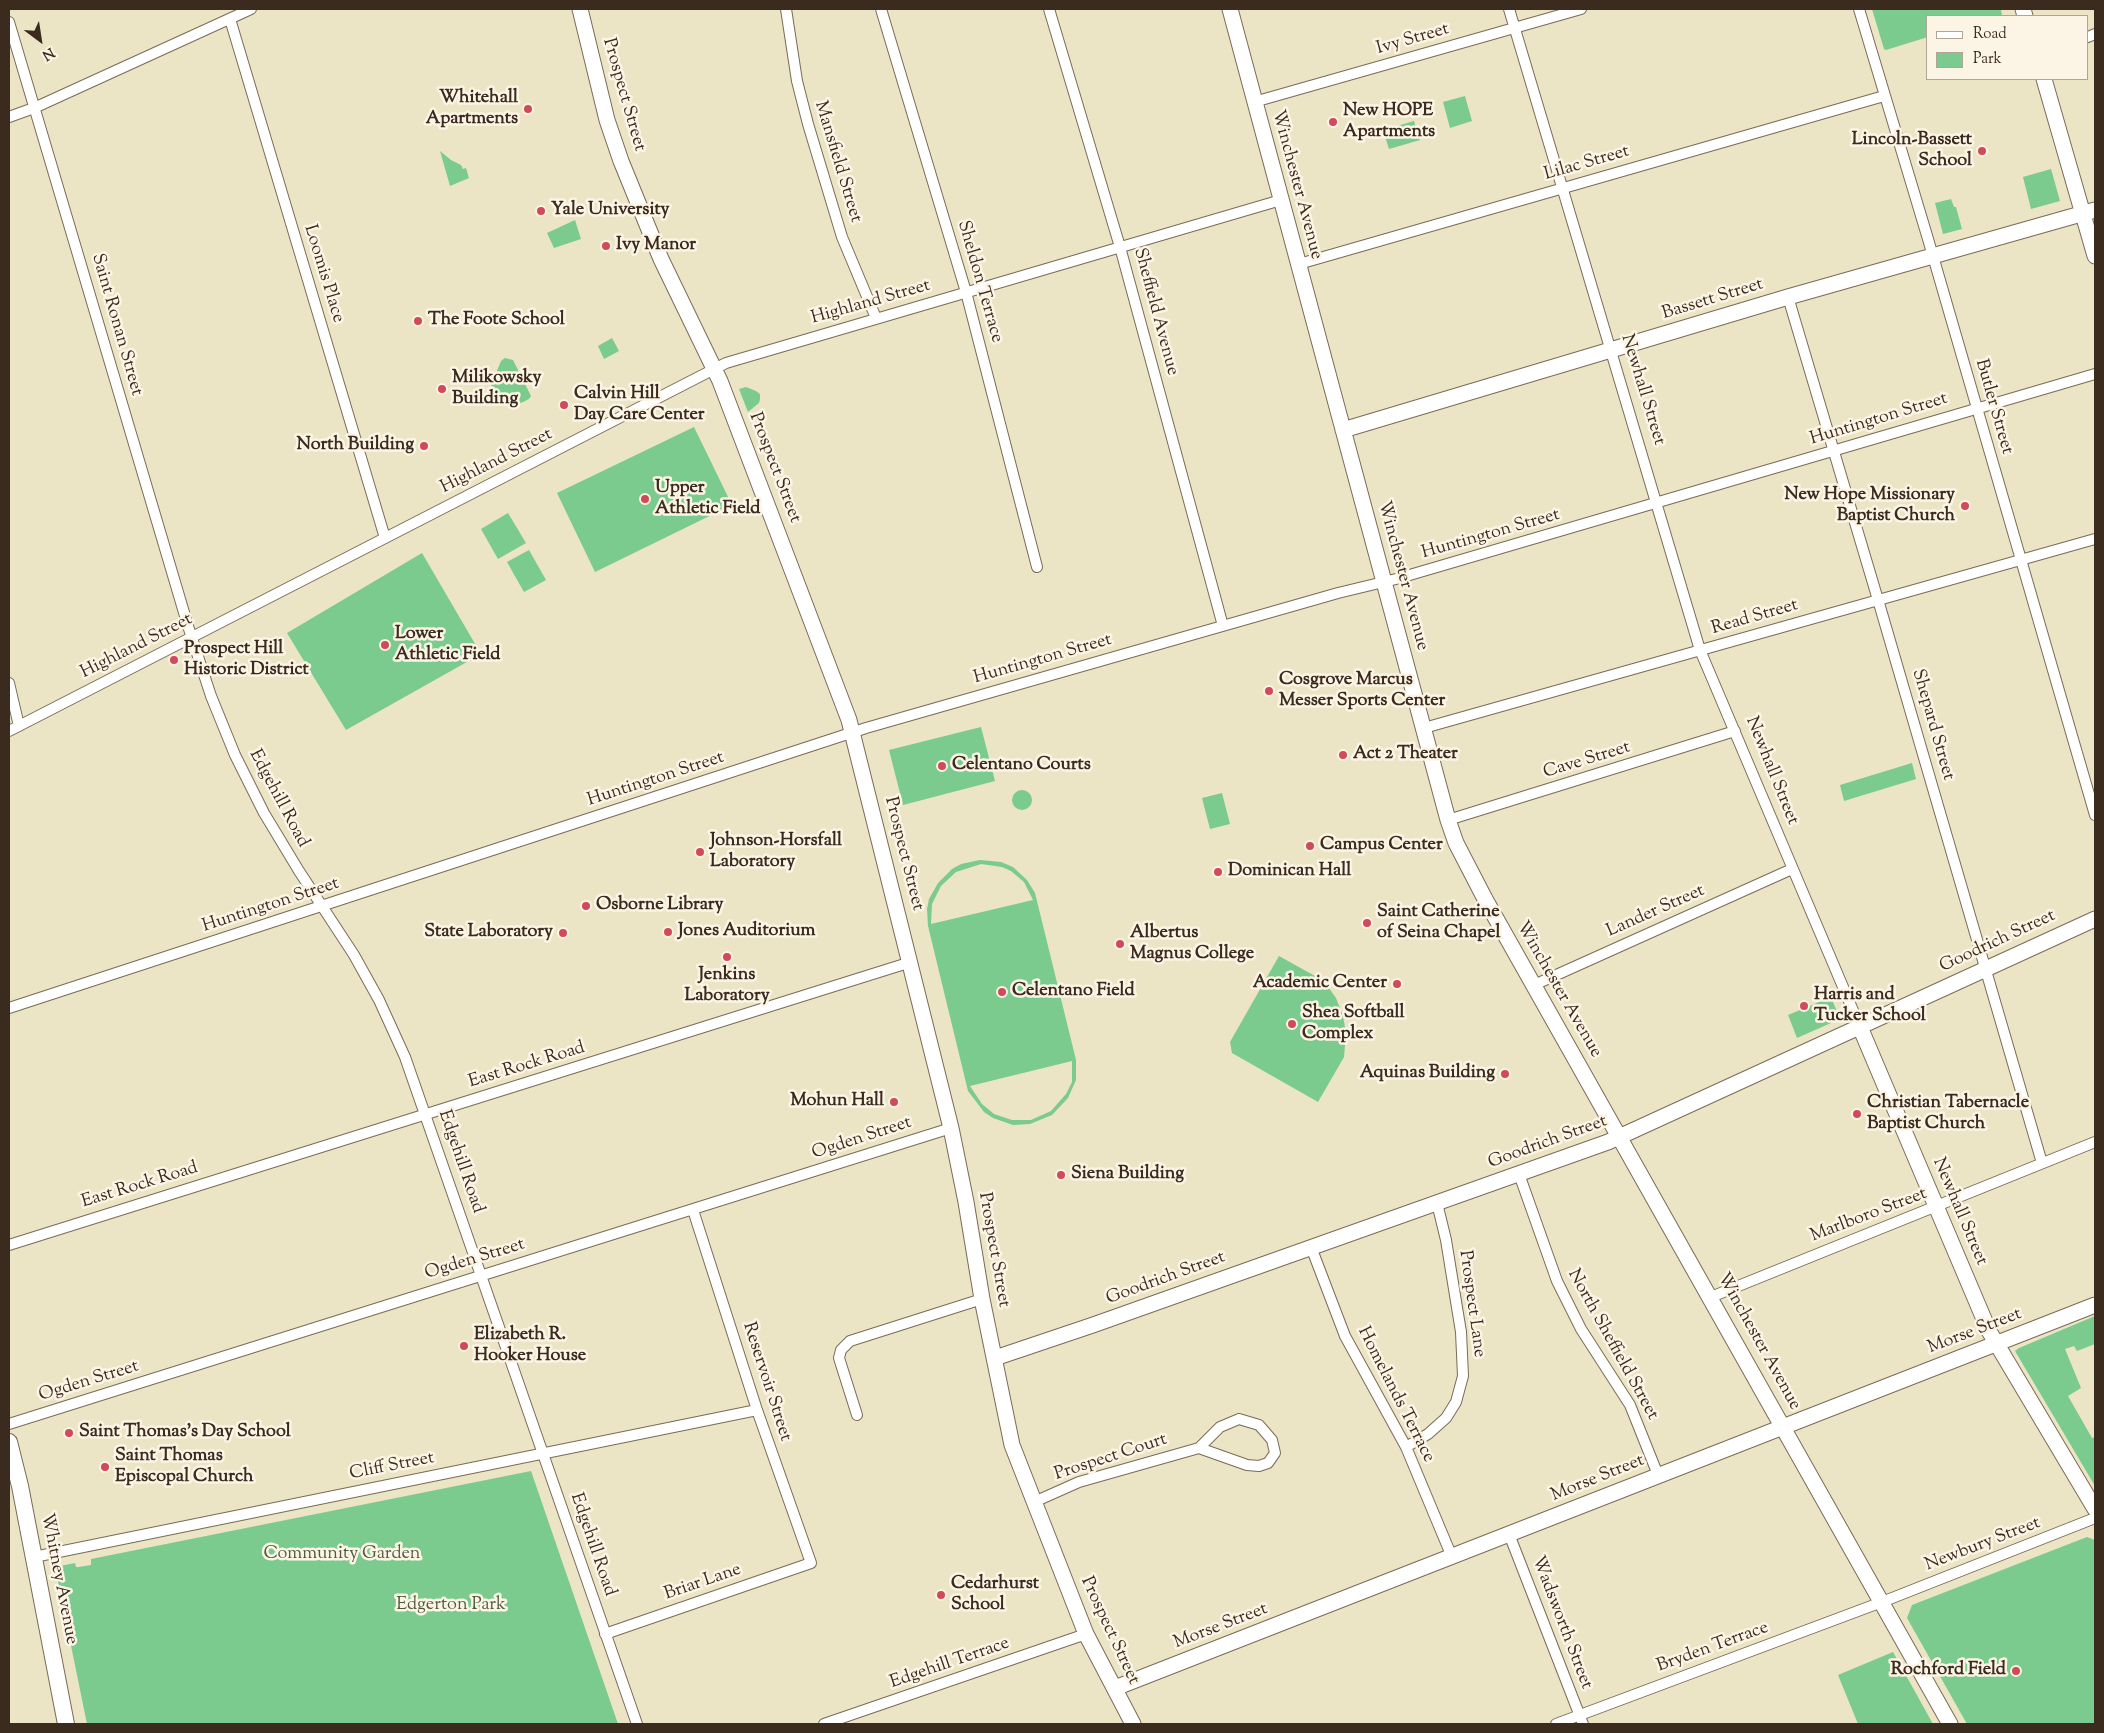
<!DOCTYPE html>
<style>
body{margin:0}
#map{position:relative;width:2104px;height:1733px;overflow:hidden;background:#ebe4c5;font-family:"Sorts Mill Goudy",serif}
canvas{display:block}
.frame{position:absolute;inset:0;border:10px solid #3b2a1e;pointer-events:none}
.legend{position:absolute;left:1926px;top:15px;width:162px;height:65px;box-sizing:border-box;background:#fcf5e5;border:1px solid #afa495;margin:0;padding:6px 9px;list-style:none;font-size:15px;color:#3b2a1e}
.legend li{display:flex;align-items:center;gap:10px;height:25px}
.legend b{width:25px;border:1px solid #afa495}
.north{position:absolute;left:15px;top:15px;width:50px;height:50px;-webkit-text-stroke:4px #fcf5e5;paint-order:stroke;rotate:149deg;font-size:14px;font-weight:700;line-height:20px;text-align:center;color:#3b2a1e}
.north::after{content:'';display:block;margin:auto;width:18px;height:22px;background:#3b2a1e;clip-path:polygon(50% 0,100% 100%,50% 72%,0 100%)}
</style>
<div id="map">
<canvas width="2104" height="1733"></canvas>
<div class="frame"></div>
<ul class="legend">
<li><b style="height:6px;background:#fff"></b>Road</li>
<li><b style="height:14px;background:#7acb8d"></b>Park</li>
</ul>
<div class="north">N</div>
</div>
<script>
const ctx = document.querySelector('canvas').getContext('2d');
ctx.lineJoin = 'round';
function fillPath(path, color) {
  ctx.fillStyle = color;
  ctx.fill(path, 'evenodd');
}
function shape(rows) {
  const path = new Path2D();
  for (const r of rows) {
    if (r.length === 3) {
      path.moveTo(r[0] + r[2], r[1]);
      path.arc(r[0], r[1], r[2], 0, 2 * Math.PI);
      continue;
    }
    path.moveTo(r[0], r[1]);
    for (let i = 2; i < r.length; i += 2) path.lineTo(r[i], r[i + 1]);
  }
  return path;
}
function strokePath(path, color, width, dash) {
  ctx.strokeStyle = color;
  ctx.lineWidth = width;
  ctx.lineCap = dash ? 'butt' : 'round';
  ctx.setLineDash(dash || []);
  ctx.stroke(path);
}
function label(font, color, halo, rows, align = 'center') {
  ctx.font = font + ' "Sorts Mill Goudy",serif';
  ctx.lineWidth = 5;
  ctx.setLineDash([]);
  ctx.textBaseline = 'middle';
  ctx.strokeStyle = halo;
  ctx.fillStyle = color;
  for (const [text, x, y, turn = 0] of rows) {
    ctx.save();
    ctx.translate(x, y);
    ctx.rotate((+turn || 0) * Math.PI / 180);
    ctx.textAlign = isNaN(turn) ? turn : align;
    if (halo) ctx.strokeText(text, 0, 0);
    ctx.fillText(text, 0, 0);
    ctx.restore();
  }
}
const green = shape([
 [1872,9,2006,9,2001,10,2002,15,1999,16,1928,16,1928,37,1886,50,1884,49],
 [1465,96,1472,121,1450,128,1443,102],
 [1414,121,1420,140,1389,149,1383,130],
 [440,151,451,160,461,165,463,169,466,168,469,178,450,186],
 [2051,169,2060,201,2031,209,2023,177],
 [1951,199,1954,207,1956,207,1962,229,1943,234,1935,203],
 [575,220,581,239,554,248,547,233],
 [612,338,619,351,604,359,598,346],
 [505,358,513,360,531,396,529,399,513,407,501,402,491,385,501,361],
 [746,387,756,391,760,394,760,399,759,403,748,412,739,389],
 [694,427,732,505,595,572,557,493],
 [508,513,526,543,498,559,481,529],
 [529,550,546,580,524,592,507,562],
 [422,553,481,654,346,730,287,633],
 [981,727,995,781,903,805,889,750],
 [1912,763,1916,779,1844,801,1840,785],
 [1022,800,10],
 [1222,793,1230,824,1210,829,1202,798],
 [980,860,1001,862,1013,867,1027,880,1035,893,1076,1060,1076,1080,1068,1098,1052,1115,1030,1124,1013,1125,993,1118,984,1112,968,1091,928,926,927,909,929,899,938,883,952,869,961,864],
 [981,864,1002,867,1011,871,1024,882,1033,900,931,924,932,904,941,886,956,872],
 [1072,1061,1072,1082,1066,1094,1051,1111,1031,1120,1012,1120,994,1114,982,1104,970,1086],
 [1279,956,1324,981,1336,998,1343,1016,1346,1033,1344,1057,1318,1102,1232,1053,1230,1042],
 [1831,997,1840,1019,1797,1038,1788,1015],
 [2095,1316,2095,1344,2077,1351,2074,1346,2065,1349,2081,1388,2068,1396,2092,1438,2095,1437,2095,1486,2015,1351,2019,1348],
 [531,1471,618,1724,87,1724,55,1567,75,1563,76,1567,79,1567,91,1565,91,1559],
 [2087,1537,2095,1540,2095,1724,1967,1724,1907,1618,1912,1605],
 [1893,1652,1933,1724,1858,1724,1838,1675]
]);
const street = shape([
 [786,9,797,81,808,124,842,237,876,318],
 [881,9,966,292,1037,567],
 [1049,9,1120,247,1223,626],
 [1509,9,1700,650,1860,1027],
 [1859,9,1928,239,2095,815],
 [230,19,385,538],
 [9,22,188,626,211,696,235,755,264,813,299,871,354,955,379,1000,405,1057,637,1724],
 [2088,37,2095,34],
 [1254,102,1581,9],
 [9,117,34,108,251,9],
 [1299,264,1884,96],
 [1788,297,1881,610,2042,1163],
 [9,683,19,726],
 [1424,728,2095,539],
 [9,731,726,363,1281,200],
 [1448,820,1735,731],
 [1534,985,1792,869],
 [9,1008,866,728,1338,593,1396,579,2095,374],
 [1519,1174,1557,1281,1581,1329,1630,1405,1658,1475],
 [9,1245,911,962],
 [1311,1247,1345,1336,1406,1447,1452,1557],
 [1711,1297,2095,1142],
 [857,1415,839,1358,841,1350,850,1341,982,1299],
 [1239,1419,1259,1425,1272,1440,1275,1453,1268,1463,1259,1466,1247,1465,1199,1448,1220,1427,1239,1419],
 [9,1424,951,1128],
 [1406,1447,1428,1434,1446,1418,1456,1402,1463,1376,1461,1332,1446,1240,1437,1203],
 [1034,1502,1079,1482,1199,1448],
 [1509,1534,1583,1724],
 [34,1557,757,1410],
 [605,1634,811,1563,757,1410,693,1210],
 [824,1724,1086,1634],
 [1556,1724,1882,1602,2095,1518]
]);
const secondary = shape([
 [580,9,607,120,621,161,661,259,720,381,849,720,951,1128,966,1202,982,1299,1012,1445,1086,1634,1133,1724],
 [1230,9,1448,820,1456,843,1485,899,1950,1724],
 [2023,9,2025,16],
 [2044,79,2095,256],
 [1343,430,1788,297,2095,210],
 [1860,1027,1989,1331,2095,1509],
 [995,1358,1093,1325,1608,1142,2095,919],
 [1115,1688,2095,1305]
]);
const primary = shape([
 [9,1442,20,1486,66,1724]
]);
const markers = [
 [528,109,5,"#d1495b"],
 [1333,122,5,"#d1495b"],
 [1982,151,5,"#d1495b"],
 [541,211,5,"#d1495b"],
 [606,246,5,"#d1495b"],
 [418,321,5,"#d1495b"],
 [442,389,5,"#d1495b"],
 [564,405,5,"#d1495b"],
 [424,446,5,"#d1495b"],
 [645,499,5,"#d1495b"],
 [1965,506,5,"#d1495b"],
 [385,645,5,"#d1495b"],
 [174,660,5,"#d1495b"],
 [1269,691,5,"#d1495b"],
 [1343,755,5,"#d1495b"],
 [942,766,5,"#d1495b"],
 [1310,846,5,"#d1495b"],
 [700,852,5,"#d1495b"],
 [1218,872,5,"#d1495b"],
 [586,906,5,"#d1495b"],
 [1367,923,5,"#d1495b"],
 [668,932,5,"#d1495b"],
 [563,933,5,"#d1495b"],
 [1120,944,5,"#d1495b"],
 [727,957,5,"#d1495b"],
 [1397,984,5,"#d1495b"],
 [1002,992,5,"#d1495b"],
 [1804,1006,5,"#d1495b"],
 [1292,1024,5,"#d1495b"],
 [1505,1074,5,"#d1495b"],
 [894,1102,5,"#d1495b"],
 [1857,1114,5,"#d1495b"],
 [1061,1175,5,"#d1495b"],
 [464,1346,5,"#d1495b"],
 [69,1433,5,"#d1495b"],
 [105,1467,5,"#d1495b"],
 [941,1595,5,"#d1495b"],
 [2016,1671,5,"#d1495b"]
];
const streetNames = [
 ["Ivy Street",1413,40,-16],
 ["Prospect Street",623,95,74],
 ["Mansfield Street",837,162,73],
 ["Lilac Street",1587,164,-16],
 ["Winchester Avenue",1296,185,75],
 ["Loomis Place",323,274,73],
 ["Sheldon Terrace",979,282,74],
 ["Bassett Street",1713,300,-17],
 ["Highland Street",871,303,-16],
 ["Sheffield Avenue",1155,312,75],
 ["Saint Ronan Street",116,325,74],
 ["Newhall Street",1642,390,73],
 ["Butler Street",1993,407,74],
 ["Huntington Street",1879,420,-17],
 ["Highland Street",497,462,-27],
 ["Prospect Street",774,468,69],
 ["Huntington Street",1491,535,-16],
 ["Winchester Avenue",1402,576,75],
 ["Read Street",1755,618,-16],
 ["Highland Street",137,647,-27],
 ["Huntington Street",1043,660,-16],
 ["Shepard Street",1932,725,74],
 ["Cave Street",1587,761,-17],
 ["Newhall Street",1771,771,68],
 ["Huntington Street",656,780,-18],
 ["Edgehill Road",278,799,62],
 ["Prospect Street",903,854,76],
 ["Huntington Street",271,906,-18],
 ["Lander Street",1656,912,-24],
 ["Goodrich Street",1998,942,-25],
 ["Winchester Avenue",1558,990,60],
 ["East Rock Road",527,1066,-17],
 ["Ogden Street",862,1139,-18],
 ["Goodrich Street",1548,1143,-20],
 ["Edgehill Road",460,1162,71],
 ["East Rock Road",140,1186,-17],
 ["Newhall Street",1959,1212,67],
 ["Marlboro Street",1869,1216,-21],
 ["Prospect Street",993,1250,80],
 ["Ogden Street",475,1260,-17],
 ["Goodrich Street",1166,1279,-20],
 ["Prospect Lane",1471,1304,82],
 ["Morse Street",1975,1332,-21],
 ["Winchester Avenue",1758,1342,61],
 ["North Sheffield Street",1612,1345,61],
 ["Ogden Street",89,1382,-17],
 ["Reservoir Street",766,1382,72],
 ["Homelands Terrace",1395,1395,63],
 ["Prospect Court",1111,1458,-18],
 ["Cliff Street",392,1467,-11],
 ["Morse Street",1598,1479,-22],
 ["Edgehill Road",592,1545,71],
 ["Newbury Street",1983,1545,-21],
 ["Whitney Avenue",58,1579,79],
 ["Briar Lane",703,1583,-19],
 ["Wadsworth Street",1561,1623,69],
 ["Morse Street",1221,1627,-21],
 ["Prospect Street",1109,1631,65],
 ["Bryden Terrace",1713,1648,-20],
 ["Edgehill Terrace",950,1664,-19]
];
const poiNames = [
 ["Whitehall",518,99,"right"],
 ["Apartments",518,120,"right"],
 ["New HOPE",1343,112],
 ["Apartments",1343,133],
 ["Lincoln-Bassett",1972,141,"right"],
 ["School",1972,162,"right"],
 ["Yale University",551,211],
 ["Ivy Manor",616,246],
 ["The Foote School",428,321],
 ["Milikowsky",452,379],
 ["Building",452,400],
 ["Calvin Hill",574,395],
 ["Day Care Center",574,416],
 ["North Building",414,446,"right"],
 ["Upper",655,489],
 ["Athletic Field",655,510],
 ["New Hope Missionary",1955,496,"right"],
 ["Baptist Church",1955,517,"right"],
 ["Lower",395,635],
 ["Athletic Field",395,656],
 ["Prospect Hill",184,650],
 ["Historic District",184,671],
 ["Cosgrove Marcus",1279,681],
 ["Messer Sports Center",1279,702],
 ["Act 2 Theater",1353,755],
 ["Celentano Courts",952,766],
 ["Johnson-Horsfall",710,842],
 ["Laboratory",710,863],
 ["Campus Center",1320,846],
 ["Dominican Hall",1228,872],
 ["Osborne Library",596,906],
 ["Saint Catherine",1377,913],
 ["of Seina Chapel",1377,934],
 ["Jones Auditorium",678,932],
 ["State Laboratory",553,933,"right"],
 ["Albertus",1130,934],
 ["Magnus College",1130,955],
 ["Jenkins",727,976,"center"],
 ["Laboratory",727,997,"center"],
 ["Academic Center",1387,984,"right"],
 ["Celentano Field",1012,992],
 ["Harris and",1814,996],
 ["Tucker School",1814,1017],
 ["Shea Softball",1302,1014],
 ["Complex",1302,1035],
 ["Aquinas Building",1495,1074,"right"],
 ["Mohun Hall",884,1102,"right"],
 ["Christian Tabernacle",1867,1104],
 ["Baptist Church",1867,1125],
 ["Siena Building",1071,1175],
 ["Elizabeth R.",474,1336],
 ["Hooker House",474,1357],
 ["Saint Thomas's Day School",79,1433],
 ["Saint Thomas",115,1457],
 ["Episcopal Church",115,1478],
 ["Cedarhurst",951,1585],
 ["School",951,1606],
 ["Rochford Field",2006,1671,"right"]
];
const parkNames = [
 ["Community Garden",342,1555],
 ["Edgerton Park",451,1606]
];
fillPath(green, '#7acb8d');
strokePath(street, '#796b58', 12);
strokePath(secondary, '#796b58', 17);
strokePath(primary, '#796b58', 18);
strokePath(street, '#fff', 10);
strokePath(secondary, '#fff', 15);
strokePath(primary, '#fff', 16);
for (const [x, y, r, color] of markers) {
  const dot = new Path2D();
  dot.arc(x, y, r, 0, 2 * Math.PI);
  ctx.fillStyle = color;
  ctx.fill(dot);
  strokePath(dot, '#fcf5e5', 2);
}
label('18px', '#3b2a1e', '#fcf5e5', streetNames);
label('bold 18px', '#3b2a1e', '#fcf5e5', poiNames, 'left');
label('18px', '#4e5a3f', '#fcf5e5', parkNames);
</script>
